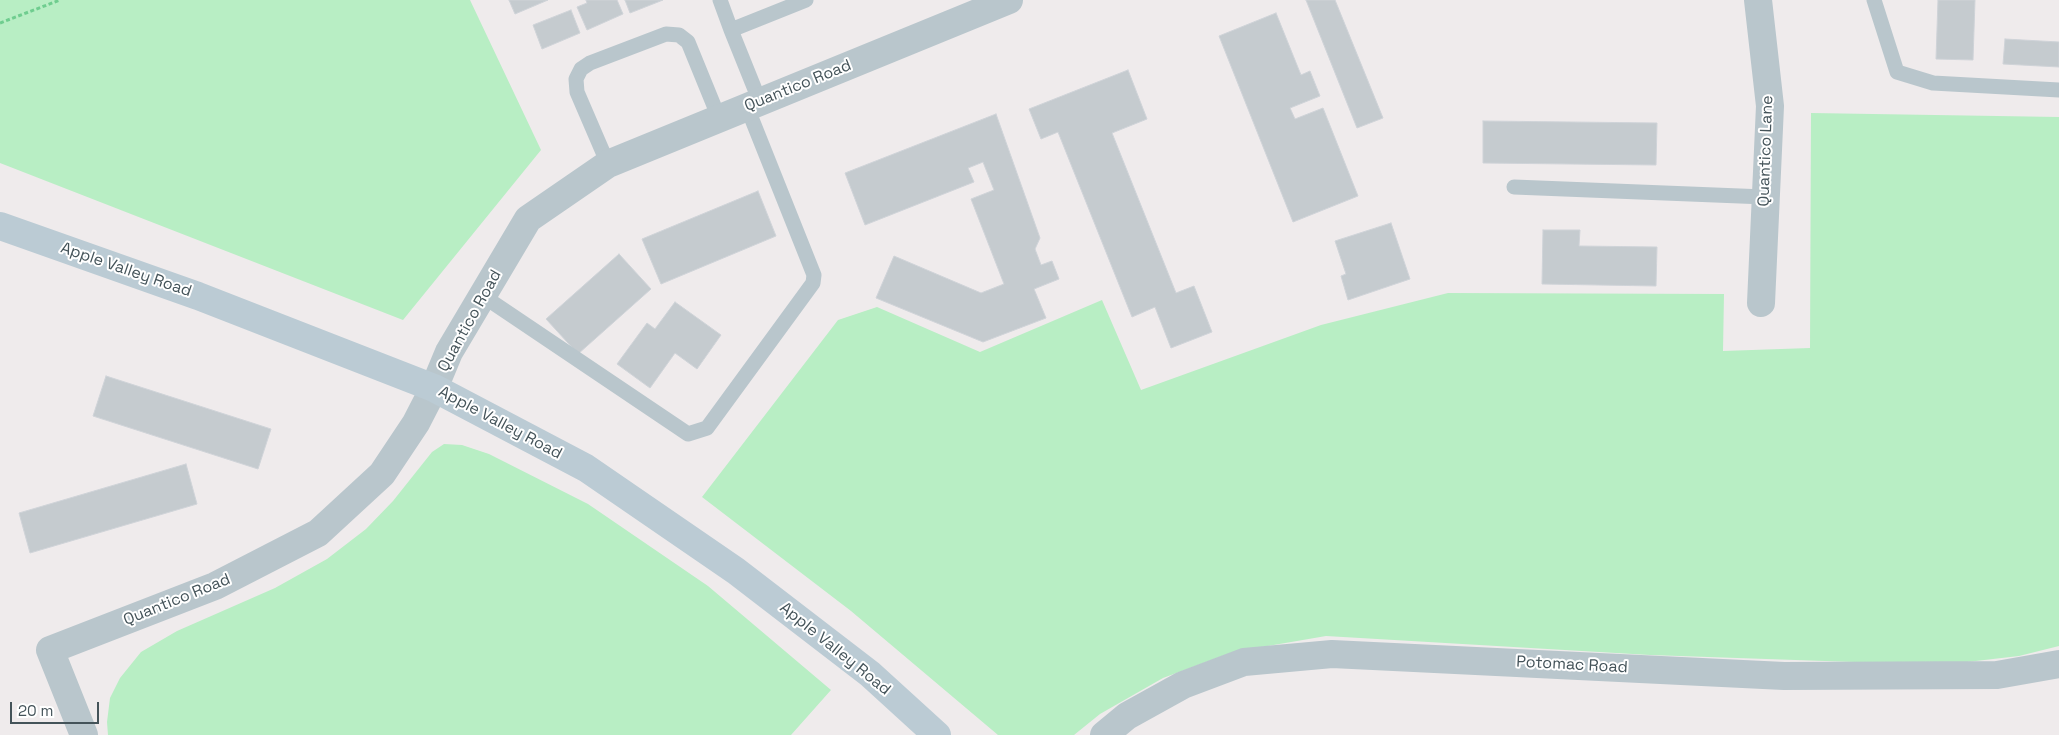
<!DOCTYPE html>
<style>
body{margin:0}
#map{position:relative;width:2059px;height:735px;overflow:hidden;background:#efebec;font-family:"Space Grotesk",sans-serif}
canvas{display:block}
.scale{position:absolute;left:10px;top:702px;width:89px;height:22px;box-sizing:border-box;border:2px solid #445359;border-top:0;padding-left:6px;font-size:15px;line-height:18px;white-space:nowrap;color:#445359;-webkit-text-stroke:4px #fff;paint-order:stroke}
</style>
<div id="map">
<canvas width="2059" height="735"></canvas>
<div class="scale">20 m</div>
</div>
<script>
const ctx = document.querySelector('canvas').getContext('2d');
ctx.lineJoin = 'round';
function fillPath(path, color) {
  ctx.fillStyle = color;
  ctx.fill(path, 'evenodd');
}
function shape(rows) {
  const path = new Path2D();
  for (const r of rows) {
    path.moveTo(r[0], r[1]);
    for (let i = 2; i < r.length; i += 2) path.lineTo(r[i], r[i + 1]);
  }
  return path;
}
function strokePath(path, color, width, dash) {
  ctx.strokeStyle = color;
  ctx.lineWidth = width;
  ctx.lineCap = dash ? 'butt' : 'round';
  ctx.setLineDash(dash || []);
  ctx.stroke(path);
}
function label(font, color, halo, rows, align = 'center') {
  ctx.font = font + ' "Space Grotesk",sans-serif';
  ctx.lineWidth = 4;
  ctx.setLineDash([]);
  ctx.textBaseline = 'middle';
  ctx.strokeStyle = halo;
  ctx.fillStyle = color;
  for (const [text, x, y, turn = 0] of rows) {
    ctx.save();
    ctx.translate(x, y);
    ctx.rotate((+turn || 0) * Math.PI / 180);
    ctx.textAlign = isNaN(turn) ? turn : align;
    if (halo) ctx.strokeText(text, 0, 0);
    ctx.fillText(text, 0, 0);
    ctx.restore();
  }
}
const green = shape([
 [0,0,470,0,541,150,403,320,0,163],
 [1811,113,2059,117,2059,646,2019,656,1941,665,1650,655,1326,636,1233,652,1163,678,1100,714,1074,735,998,735,851,611,702,497,838,320,877,307,980,352,1102,300,1141,390,1321,325,1448,293,1724,294,1723,351,1810,348],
 [444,444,462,445,489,454,588,504,708,586,831,690,791,735,108,735,107,722,110,698,120,678,141,652,177,631,275,588,327,559,366,529,393,501,432,452]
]);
const building = shape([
 [509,0,548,0,515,14,509,0],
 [586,0,617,0,623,14,587,30,577,7,587,3,586,0],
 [625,0,663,0,630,13,625,0],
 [1306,0,1335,0,1383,118,1357,128,1306,0],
 [1938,0,1975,0,1973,60,1936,59,1938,0],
 [571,10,580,33,542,49,533,25,571,10],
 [1276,13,1301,75,1310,71,1320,96,1290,108,1295,119,1323,108,1358,196,1293,222,1219,36,1276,13],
 [2005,39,2059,42,2059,67,2003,64,2005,39],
 [1128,70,1147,119,1112,133,1176,293,1194,286,1212,332,1171,348,1155,307,1132,317,1058,132,1041,139,1029,109,1128,70],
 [996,114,1040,238,1035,249,1041,265,1052,261,1059,279,1034,289,1046,318,983,342,876,298,894,256,981,293,1004,284,971,199,994,190,983,162,968,168,974,182,865,225,845,173,996,114],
 [1483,121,1657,123,1656,165,1483,163,1483,121],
 [758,191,776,236,661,284,642,239,758,191],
 [1391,223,1410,279,1348,300,1341,276,1346,274,1335,241,1391,223],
 [1543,230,1580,230,1579,246,1657,247,1656,286,1542,284,1543,230],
 [619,254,651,289,578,354,546,319,619,254],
 [675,302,721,335,697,369,675,353,650,388,617,364,647,323,655,329,675,302],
 [106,376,271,429,258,469,93,416,106,376],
 [186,464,197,504,30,553,19,513,186,464]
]);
const path = shape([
 [0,23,60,0]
]);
const lane = shape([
 [720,0,731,30],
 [1874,0,1897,72,1933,83,2059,90],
 [760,102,731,30,806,0],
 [608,164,577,92,576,79,581,69,590,63,666,34,679,35,688,42,719,118],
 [1514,187,1765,197],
 [483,296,688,434,707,428,813,283,814,275,747,107]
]);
const street = shape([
 [1758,0,1770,106,1761,303],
 [84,735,50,650,215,586,318,533,382,474,416,423,434,388,449,352,528,219,608,164,1009,0],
 [1104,735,1127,716,1183,685,1244,662,1332,654,1784,676,1997,675,2059,664]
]);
const secondary = shape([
 [0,226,198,296,434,388,586,468,736,571,870,674,937,735]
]);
const streetNames = [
 ["Quantico Road",798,86,-22],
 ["Quantico Lane",1766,151,-88],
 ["Apple Valley Road",126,270,19],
 ["Quantico Road",470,321,-61],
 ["Apple Valley Road",500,423,28],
 ["Quantico Road",177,600,-22],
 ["Apple Valley Road",835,649,39],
 ["Potomac Road",1572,665,3]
];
fillPath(green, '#b8eec4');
fillPath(building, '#c5cbcf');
strokePath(building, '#cfd3d8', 1);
strokePath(path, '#6fcd8f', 3, [4, 2.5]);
strokePath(lane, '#b9c6cc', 15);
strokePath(street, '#b9c6cc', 28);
strokePath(secondary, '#bbcbd4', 28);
label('16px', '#445359', '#fff', streetNames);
</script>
